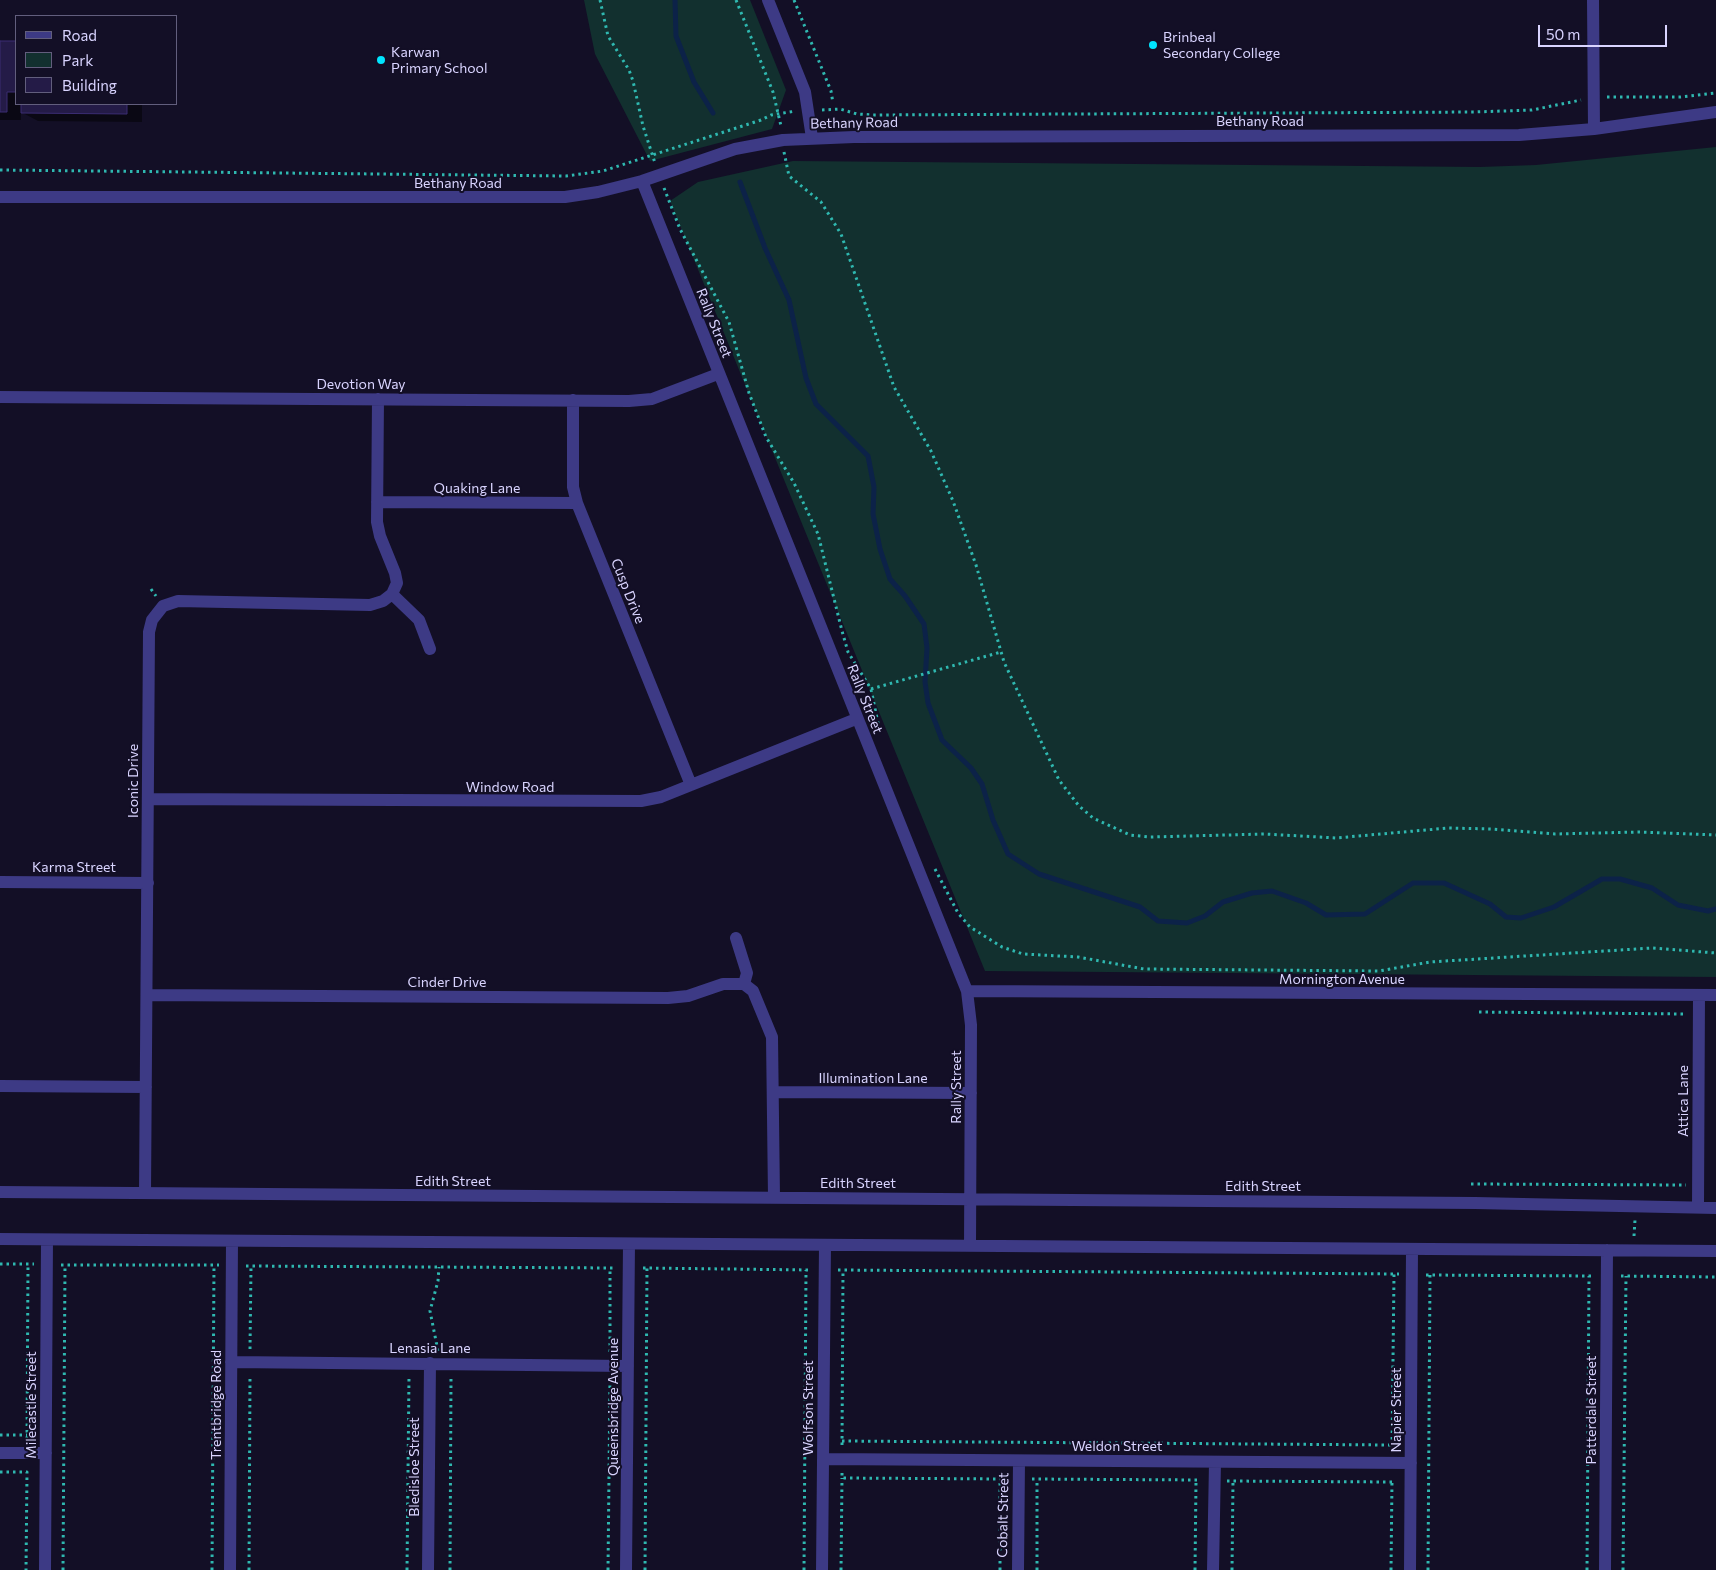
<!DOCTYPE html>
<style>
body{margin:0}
#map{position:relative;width:1716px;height:1570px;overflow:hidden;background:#130f26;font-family:Commissioner,sans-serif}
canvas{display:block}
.legend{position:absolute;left:15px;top:15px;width:162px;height:90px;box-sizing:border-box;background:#130f26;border:1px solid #625e7d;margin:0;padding:6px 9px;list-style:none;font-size:15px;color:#d9d4ff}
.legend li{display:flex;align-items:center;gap:10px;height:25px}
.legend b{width:25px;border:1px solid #625e7d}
.scale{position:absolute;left:1538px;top:25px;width:129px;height:22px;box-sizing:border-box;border:2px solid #d9d4ff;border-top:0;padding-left:6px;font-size:15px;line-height:18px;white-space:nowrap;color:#d9d4ff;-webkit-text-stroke:4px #130f26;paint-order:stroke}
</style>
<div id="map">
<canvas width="1716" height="1570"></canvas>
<ul class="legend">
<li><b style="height:6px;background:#3d3a85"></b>Road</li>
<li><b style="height:14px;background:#12302f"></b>Park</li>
<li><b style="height:14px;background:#241b47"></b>Building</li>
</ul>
<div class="scale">50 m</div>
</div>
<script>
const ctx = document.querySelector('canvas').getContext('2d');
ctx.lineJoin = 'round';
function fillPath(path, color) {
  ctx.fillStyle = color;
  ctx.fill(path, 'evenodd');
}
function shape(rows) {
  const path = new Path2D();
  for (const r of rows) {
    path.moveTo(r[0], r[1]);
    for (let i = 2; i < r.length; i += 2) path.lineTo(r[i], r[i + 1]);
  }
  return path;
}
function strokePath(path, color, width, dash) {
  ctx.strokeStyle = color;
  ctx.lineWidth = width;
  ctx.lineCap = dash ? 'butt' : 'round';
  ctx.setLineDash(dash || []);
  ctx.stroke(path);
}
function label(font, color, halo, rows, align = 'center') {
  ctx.font = font + ' Commissioner,sans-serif';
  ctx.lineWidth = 4;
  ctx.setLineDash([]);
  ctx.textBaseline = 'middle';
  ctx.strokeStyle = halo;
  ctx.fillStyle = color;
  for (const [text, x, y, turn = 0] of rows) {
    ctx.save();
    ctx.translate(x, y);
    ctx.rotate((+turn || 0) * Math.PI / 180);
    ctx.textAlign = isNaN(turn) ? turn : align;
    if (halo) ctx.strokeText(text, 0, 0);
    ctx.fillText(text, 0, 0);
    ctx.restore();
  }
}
const green = shape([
 [584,0,750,0,786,90,772,129,650,161,595,54],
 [1716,147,1716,977,985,971,670,201,698,182,793,161,1480,167,1536,165]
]);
const shadow = shape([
 [0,42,16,43,16,104,142,104,142,122,38,121,21,112,21,120,0,120]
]);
const stream = shape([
 [675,0,676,36,694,82,713,113],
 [740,182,765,248,789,300,806,378,816,404,868,456,874,487,873,514,880,549,890,579,905,596,924,624,927,648,925,682,928,703,942,740,971,768,982,784,993,820,1008,854,1039,874,1140,907,1158,921,1187,923,1205,916,1223,902,1252,893,1272,891,1306,903,1326,915,1365,914,1413,883,1444,883,1490,904,1506,917,1521,918,1554,907,1602,879,1620,879,1652,888,1678,905,1708,911,1716,909]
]);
const building = shape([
 [0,41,16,41,16,92,7,92,7,112,0,112,0,41],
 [21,104,127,104,127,114,21,113,21,104]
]);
const path = shape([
 [600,0,608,36,629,70,633,81,643,126,655,163],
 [736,0,773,92,781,126],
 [794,0,831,91,833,103],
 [1607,97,1680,97,1716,93],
 [822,110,840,109,857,114,873,115,1474,112,1532,110,1581,100],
 [784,152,789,176,821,202,841,234,894,387,931,451,953,501,976,565,1004,662,1059,780,1079,806,1093,818,1130,835,1150,837,1265,834,1336,838,1448,828,1492,829,1555,834,1639,832,1716,835],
 [0,170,566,176,603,171,761,120,771,115,796,111],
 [664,188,680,229,729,322,749,393,766,437,794,483,818,534,842,631,848,652,871,689,879,728],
 [151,589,156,596],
 [871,689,1001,652],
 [935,869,958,913,970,927,1002,947,1023,954,1078,957,1144,969,1379,971,1430,962,1652,948,1716,953],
 [1479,1012,1685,1014],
 [1471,1184,1686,1185],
 [1634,1236,1635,1220],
 [0,1264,34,1264],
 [61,1265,219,1265],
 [246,1266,614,1268],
 [643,1268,812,1270],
 [838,1270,1399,1274],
 [1426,1275,1594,1276],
 [1621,1276,1716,1277],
 [250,1349,251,1266],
 [438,1351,430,1311,438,1281,439,1267],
 [610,1352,610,1268],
 [0,1435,27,1435],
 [27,1439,28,1264],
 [842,1441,1392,1445],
 [842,1445,843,1270],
 [1392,1446,1394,1274],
 [0,1472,27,1472,26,1570],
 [842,1473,842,1478,1006,1479],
 [1032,1479,1201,1480],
 [1227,1481,1392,1482],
 [63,1570,65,1265],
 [212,1570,214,1265],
 [249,1570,250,1376],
 [407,1570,409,1376],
 [450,1570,451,1378],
 [608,1570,610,1378],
 [645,1570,647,1268],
 [804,1570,806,1270],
 [841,1570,842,1478],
 [1000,1570,1000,1479],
 [1037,1570,1037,1479],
 [1195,1570,1196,1481],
 [1232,1570,1233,1481],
 [1391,1570,1392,1480],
 [1428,1570,1430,1275],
 [1587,1570,1589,1276],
 [1623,1570,1626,1276]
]);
const minor = shape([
 [768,0,805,92,812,138],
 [1593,0,1594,129],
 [642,181,967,991,971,1025,970,1246],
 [0,197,565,197,598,192,642,181,735,149,783,140,854,137,1519,135,1594,129,1716,112],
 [0,397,629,401,652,399,718,374],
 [573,400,573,487,577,503,691,785],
 [377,502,577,503],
 [392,594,419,620,430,649],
 [148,799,641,801,661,797,856,719],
 [0,882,148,883],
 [736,938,747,973,744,984],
 [967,991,1716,995],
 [147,995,668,998,688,996,723,984,744,984,753,991,772,1037,774,1198],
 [0,1086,146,1087],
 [774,1092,971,1093],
 [0,1192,1475,1203,1716,1208],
 [145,1193,149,632,152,620,163,606,178,601,370,605,383,601,392,594,397,583,395,573,380,536,377,522,378,399],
 [1698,1206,1699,995],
 [0,1239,1716,1251],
 [231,1362,628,1366],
 [0,1453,46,1453],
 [823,1459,1411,1463],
 [45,1570,47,1240],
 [230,1570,232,1241],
 [428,1570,430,1363],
 [626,1570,629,1244],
 [822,1570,825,1245],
 [1018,1570,1019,1461],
 [1213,1570,1215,1462],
 [1410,1570,1412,1249],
 [1605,1570,1607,1250]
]);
const markers = [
 [1153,45,5,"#00e5ff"],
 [381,60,5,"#00e5ff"]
];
const poiNames = [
 ["Brinbeal",1163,37],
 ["Secondary College",1163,53],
 ["Karwan",391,52],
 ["Primary School",391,68]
];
const streetNames = [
 ["Bethany Road",1260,121],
 ["Bethany Road",854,123,-1],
 ["Bethany Road",458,183],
 ["Rally Street",714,323,68],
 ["Devotion Way",361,384],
 ["Quaking Lane",477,488],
 ["Cusp Drive",628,591,68],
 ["Rally Street",865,699,68],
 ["Iconic Drive",133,781,-90],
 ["Window Road",510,787],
 ["Karma Street",74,867],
 ["Mornington Avenue",1342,979],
 ["Cinder Drive",447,982],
 ["Illumination Lane",873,1078],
 ["Rally Street",956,1087,-90],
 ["Attica Lane",1683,1101,-90],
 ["Edith Street",453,1181],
 ["Edith Street",858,1183],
 ["Edith Street",1263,1186],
 ["Lenasia Lane",430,1348],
 ["Milecastle Street",31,1405,-90],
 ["Trentbridge Road",216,1405,-90],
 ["Queensbridge Avenue",613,1407,-90],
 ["Wolfson Street",808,1408,-90],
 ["Napier Street",1396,1410,-90],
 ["Patterdale Street",1591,1410,-90],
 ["Weldon Street",1117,1446],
 ["Bledisloe Street",414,1467,-90],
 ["Cobalt Street",1003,1515,-89]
];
fillPath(green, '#12302f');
fillPath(shadow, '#0007');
strokePath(stream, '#0c2248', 5);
fillPath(building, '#241b47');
strokePath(building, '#3b2d73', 1);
strokePath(path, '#2fb8b0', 3, [2.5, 4]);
strokePath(minor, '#3d3a85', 12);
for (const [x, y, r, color] of markers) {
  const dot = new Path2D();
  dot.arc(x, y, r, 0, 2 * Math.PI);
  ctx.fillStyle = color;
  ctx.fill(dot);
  strokePath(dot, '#130f26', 2);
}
label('14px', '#d9d4ff', '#130f26', poiNames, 'left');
label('14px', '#d9d4ff', '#130f26', streetNames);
</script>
